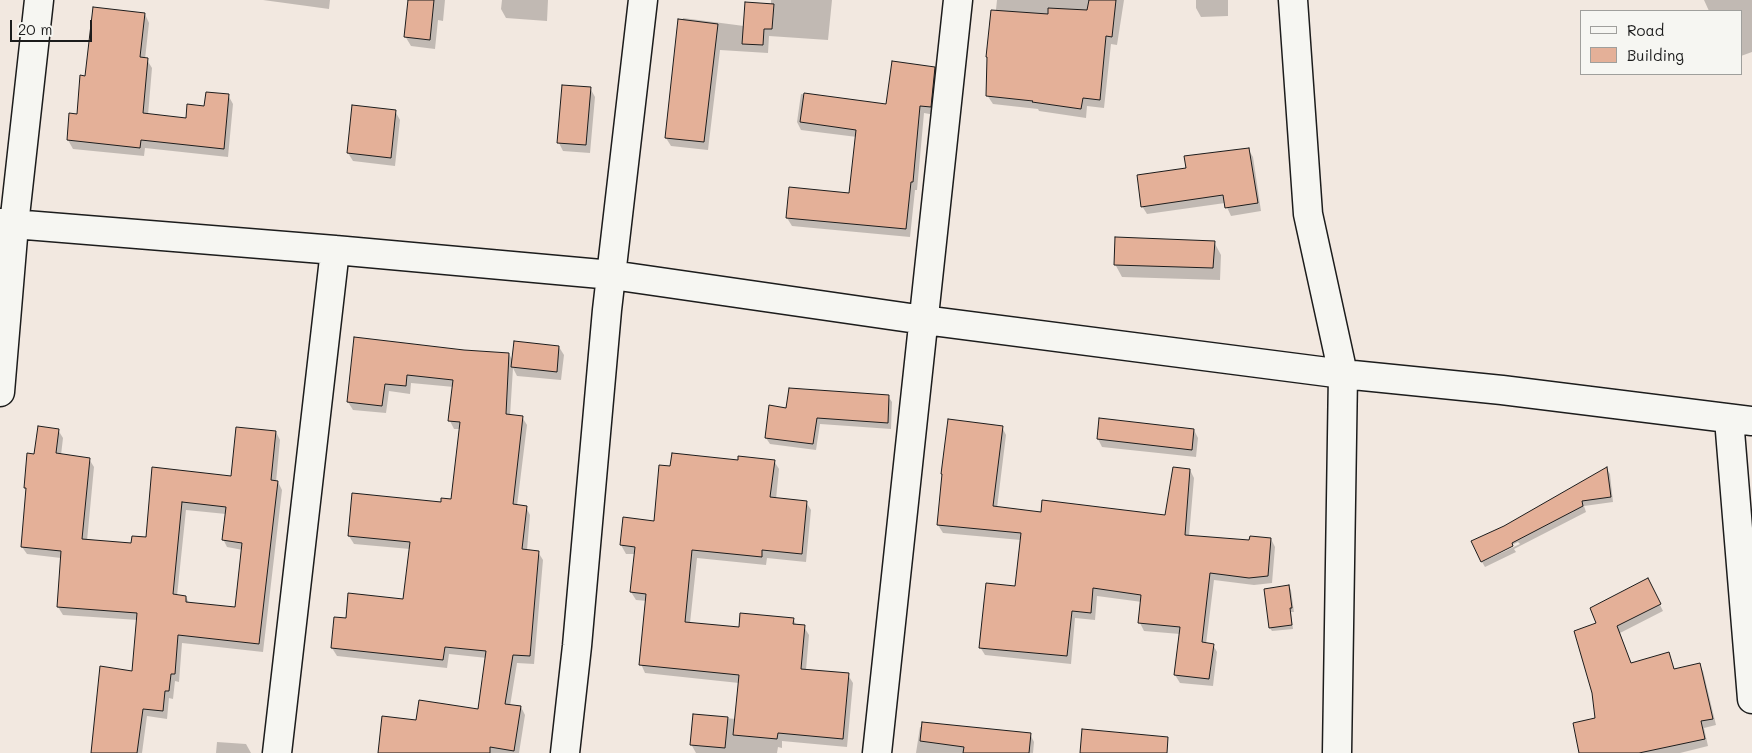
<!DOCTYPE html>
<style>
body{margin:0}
#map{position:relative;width:1752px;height:753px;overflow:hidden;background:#f2e8e0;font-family:Mali,sans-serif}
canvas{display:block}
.legend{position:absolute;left:1580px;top:10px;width:162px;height:65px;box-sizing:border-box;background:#f6f6f2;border:1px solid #9f9f9c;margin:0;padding:6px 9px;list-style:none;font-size:15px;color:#1c1c1c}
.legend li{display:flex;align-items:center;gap:10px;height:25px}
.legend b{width:25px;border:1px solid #9f9f9c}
.scale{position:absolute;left:10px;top:20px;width:82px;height:22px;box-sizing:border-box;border:2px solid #1c1c1c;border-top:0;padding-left:6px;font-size:15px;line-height:18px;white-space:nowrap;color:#1c1c1c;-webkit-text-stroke:4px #f6f6f2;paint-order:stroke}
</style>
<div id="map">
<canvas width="1752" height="753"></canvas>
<ul class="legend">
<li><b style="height:6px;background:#f6f6f2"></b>Road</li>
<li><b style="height:14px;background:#e4b098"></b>Building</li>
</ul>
<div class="scale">20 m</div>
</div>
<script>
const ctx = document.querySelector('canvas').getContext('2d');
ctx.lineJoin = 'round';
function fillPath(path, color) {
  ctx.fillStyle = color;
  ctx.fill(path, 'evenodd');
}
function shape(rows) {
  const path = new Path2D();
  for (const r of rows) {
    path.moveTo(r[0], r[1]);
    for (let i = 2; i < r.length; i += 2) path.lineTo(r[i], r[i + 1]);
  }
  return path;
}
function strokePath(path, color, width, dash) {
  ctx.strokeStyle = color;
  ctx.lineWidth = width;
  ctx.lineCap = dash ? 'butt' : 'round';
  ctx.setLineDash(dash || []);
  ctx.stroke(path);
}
const shadow = shape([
 [263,0,330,0,329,9],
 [409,0,445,0,443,21,438,20,435,49,411,46,405,36],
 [502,0,548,0,547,21,506,18,501,9],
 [771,0,832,0,828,40,769,36,768,53,720,50,708,150,671,146,666,138,683,18,744,26,771,5],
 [997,0,1124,0,1117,45,1111,44,1104,108,1087,106,1086,118,1039,111,1038,109,993,104,987,95],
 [1196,0,1228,0,1228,16,1201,17,1196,8],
 [1704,0,1752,0,1752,52,1741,56,1741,11,1709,11],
 [145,14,149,23,145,59,147,60,152,68,148,115,187,119,228,95,233,104,228,157,145,148,144,156,73,149,68,140,70,115,78,115,86,77],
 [934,68,939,76,935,115,924,113,917,190,915,190,910,237,792,226,787,218,850,194,857,137,801,130,797,122,801,94,887,105],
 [590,88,595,97,590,153,563,151,559,143],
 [395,111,400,120,395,166,353,161,348,153],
 [1248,149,1253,157,1261,211,1231,216,1225,203,1147,214,1142,206,1187,169],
 [1214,242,1221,255,1220,280,1122,277,1115,264],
 [355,339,464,351,509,354,513,361,559,347,564,355,561,380,517,376,513,368,510,416,522,417,527,425,517,506,526,507,530,515,527,550,538,552,543,560,534,664,517,663,510,706,521,707,525,715,519,753,379,753,417,721,480,710,487,658,449,654,447,668,337,656,332,648,347,619,404,601,410,549,354,544,349,536,452,500,460,429,454,429,450,421,454,387,411,383,410,394,389,391,386,413,353,410,348,402],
 [888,396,892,402,891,429,820,424,816,450,770,444,766,438,787,409],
 [1100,420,1194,430,1198,438,1196,457,1102,447,1098,439],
 [1002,427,1006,435,997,508,1042,513,1166,517,1190,470,1194,478,1189,536,1250,542,1271,539,1275,547,1272,583,1254,585,1214,580,1206,644,1213,645,1217,652,1213,686,1180,683,1175,675,1180,634,1144,631,1140,623,1142,602,1097,596,1095,620,1075,618,1071,664,985,655,980,647,1016,587,1021,540,943,533,938,525],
 [58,430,63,438,61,455,89,459,94,467,87,541,132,544,147,539,153,469,232,478,276,432,280,440,276,482,278,482,282,490,263,652,182,643,179,682,175,681,173,699,169,698,167,719,147,716,142,753,92,753,133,672,138,620,63,615,58,607,61,558,27,554,22,547,27,491,25,487,35,455],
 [186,510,226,514,223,539,227,547,243,550,236,608,189,603,186,597,177,596],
 [739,461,774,461,779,469,776,499,806,502,811,510,806,562,767,558,766,565,697,558,690,623,740,629,793,619,797,626,804,627,809,635,806,670,848,675,853,683,847,747,782,741,782,748,778,747,777,753,696,753,691,744,694,715,736,719,739,683,645,673,641,664,647,601,636,600,631,592,635,554,626,554,621,545,655,523,672,467],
 [1607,469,1610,474,1613,502,1584,506,1586,512,1514,549,1516,552,1485,567,1482,562,1520,544,1518,542,1481,560,1504,527],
 [1289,586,1291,590,1294,612,1291,612,1293,629,1272,631,1270,628],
 [1651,587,1663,611,1620,633,1631,664,1668,654,1675,670,1699,664,1703,671,1716,725,1704,728,1708,746,1680,753,1580,753,1596,719,1597,624],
 [920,727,1030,734,1034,742,1033,753,916,753],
 [217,742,246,744,251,753,216,753]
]);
const building = shape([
 [408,0,434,0,430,40,404,37,408,0],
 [1089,0,1116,0,1112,37,1106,36,1100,100,1083,98,1081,109,1032,102,1033,101,986,96,987,57,986,57,991,10,1048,14,1048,8,1087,10,1089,0],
 [745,2,774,4,772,29,764,29,763,45,742,44,745,2],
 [93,7,145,13,140,57,148,58,143,113,186,118,187,104,204,106,206,92,229,94,224,149,141,140,140,148,67,140,69,113,77,114,80,75,85,76,93,7],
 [678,19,718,24,704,142,665,138,678,19],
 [892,61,935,67,931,107,920,106,913,182,911,182,906,229,786,218,789,187,849,193,856,130,800,122,804,93,886,104,892,61],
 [562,85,591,87,586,145,557,143,562,85],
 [352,105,396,110,391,158,347,153,352,105],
 [1249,148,1258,203,1225,208,1223,195,1141,207,1137,175,1186,168,1184,156,1249,148],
 [1115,237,1215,241,1213,268,1114,265,1115,237],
 [354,337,464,350,509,353,506,414,523,416,513,504,527,506,522,549,539,551,530,656,513,655,505,704,521,706,514,751,490,747,490,753,378,753,382,716,416,720,419,700,478,709,486,651,445,647,443,660,331,648,334,617,346,618,348,593,403,599,410,542,348,536,352,493,441,502,441,498,451,499,460,422,448,421,453,380,407,375,406,386,385,384,382,406,347,402,354,337],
 [514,341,559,346,557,372,511,367,514,341],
 [789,388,889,395,888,423,817,418,813,444,765,438,769,405,786,408,789,388],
 [1099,418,1194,429,1192,450,1097,439,1099,418],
 [948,419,1003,426,993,506,1041,512,1042,500,1165,515,1173,467,1190,469,1185,535,1249,540,1250,536,1271,538,1268,576,1249,578,1210,573,1202,642,1214,644,1209,679,1174,675,1180,627,1138,623,1141,595,1093,588,1091,613,1072,611,1067,656,979,648,986,583,1015,586,1021,533,937,525,942,474,941,474,948,419],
 [38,426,59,429,56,453,90,458,82,539,131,543,132,536,146,537,152,467,231,476,236,427,276,431,271,480,278,481,259,644,178,635,175,674,171,674,169,691,165,691,163,711,143,709,137,753,91,753,100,666,132,671,137,613,57,607,61,551,21,547,26,488,24,488,27,453,34,454,38,426],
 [182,502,226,507,222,540,242,543,235,607,186,602,186,596,173,594,182,502],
 [672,453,738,460,738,456,775,460,770,497,807,501,802,554,762,550,762,557,692,550,685,622,739,627,740,613,794,618,793,624,805,625,801,669,849,673,843,739,778,733,777,739,733,735,739,675,639,665,646,594,630,592,635,547,620,545,623,517,654,521,659,465,670,466,672,453],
 [1607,467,1611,497,1582,501,1583,506,1512,543,1513,546,1481,562,1471,541,1504,526,1607,467],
 [1648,578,1661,604,1617,626,1631,663,1669,652,1674,669,1700,663,1713,719,1701,721,1705,739,1639,753,1579,753,1573,723,1595,718,1592,693,1574,631,1596,623,1590,608,1648,578],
 [1289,585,1292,608,1290,608,1292,625,1269,628,1264,589,1289,585],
 [693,714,728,717,725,748,690,745,693,714],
 [922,722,1031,733,1029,753,963,753,964,747,920,741,922,722],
 [1082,729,1168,737,1167,753,1080,753,1082,729]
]);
const minor = shape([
 [1293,0,1308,214,1343,374,1337,753],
 [0,223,335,250,612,275,924,320,1343,374,1502,390,1752,421],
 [0,392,14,225,39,0],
 [1729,419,1752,699],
 [277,753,335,250],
 [565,753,577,646,607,310,643,0],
 [877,753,958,0]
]);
fillPath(shadow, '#0003');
fillPath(building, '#e4b098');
strokePath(building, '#1c1c1c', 1);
strokePath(minor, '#1c1c1c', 31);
strokePath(minor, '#f6f6f2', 28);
</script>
